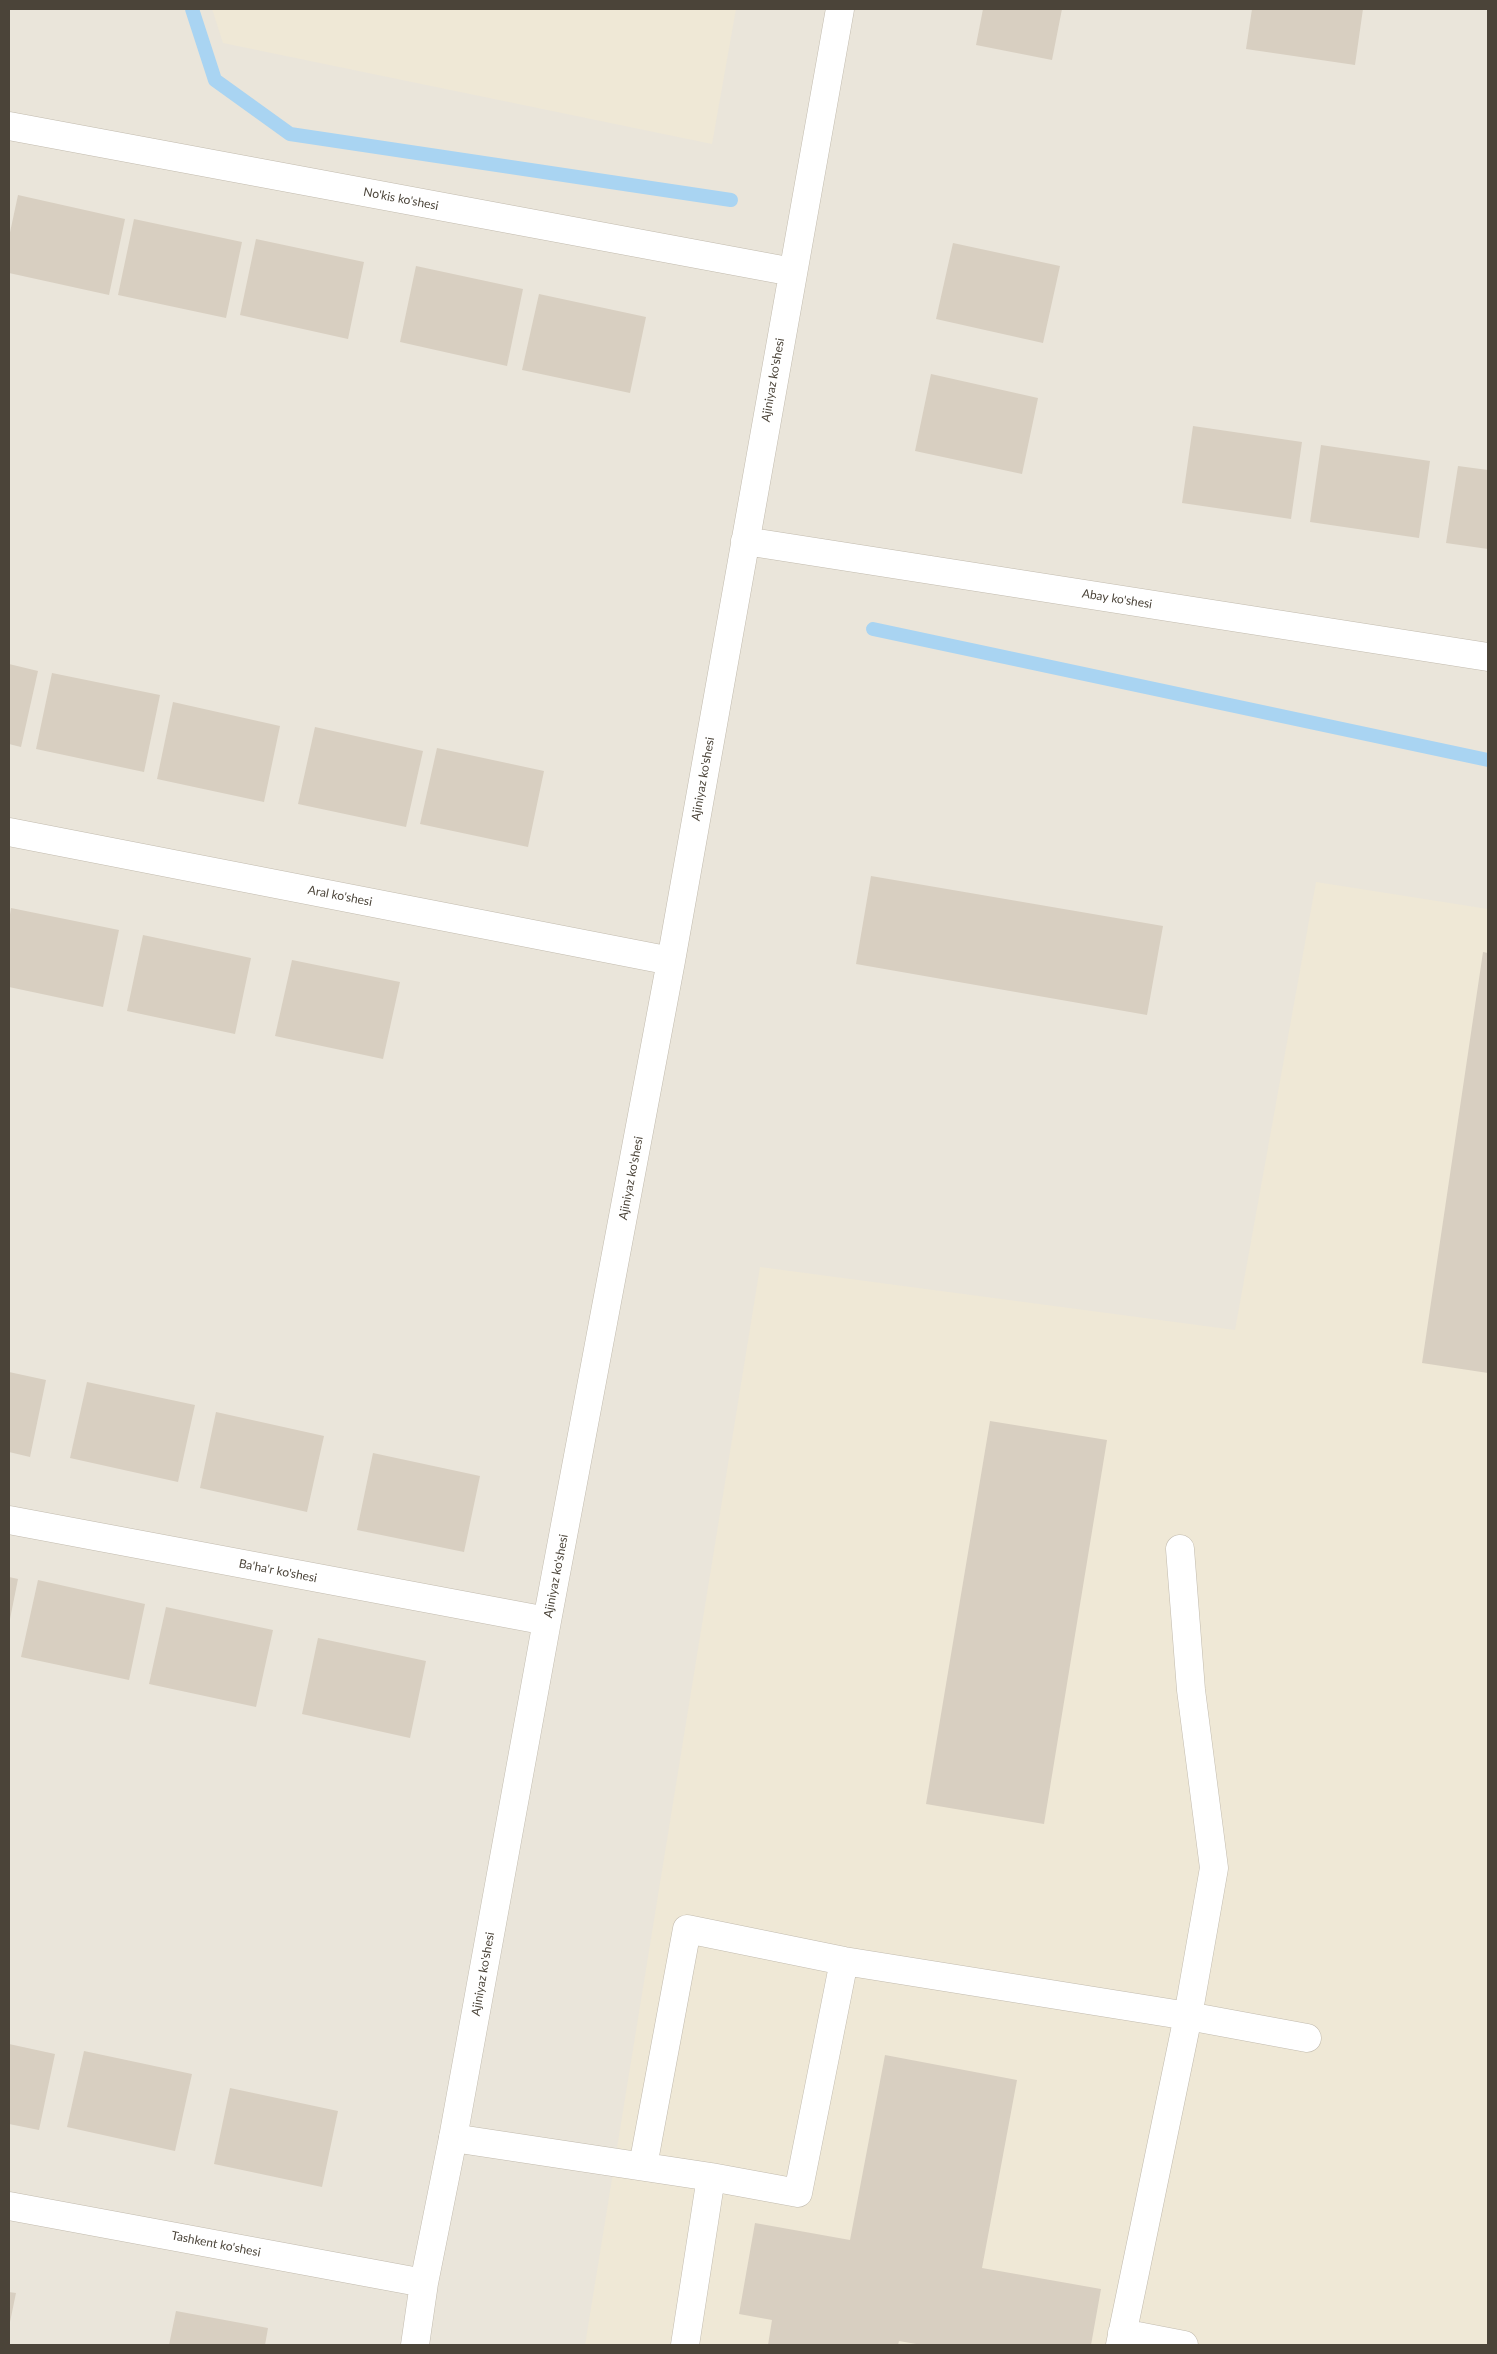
<!DOCTYPE html>
<style>
body{margin:0}
#map{position:relative;width:1497px;height:2354px;overflow:hidden;background:#f6f3ec;font-family:Lato,sans-serif}
canvas{display:block}
.frame{position:absolute;inset:0;border:10px solid #4b4439;pointer-events:none}
</style>
<div id="map">
<canvas width="1497" height="2354"></canvas>
<div class="frame"></div>
</div>
<script>
const ctx = document.querySelector('canvas').getContext('2d');
ctx.lineJoin = 'round';
function fillPath(path, color) {
  ctx.fillStyle = color;
  ctx.fill(path, 'evenodd');
}
function shape(rows) {
  const path = new Path2D();
  for (const r of rows) {
    path.moveTo(r[0], r[1]);
    for (let i = 2; i < r.length; i += 2) path.lineTo(r[i], r[i + 1]);
  }
  return path;
}
function strokePath(path, color, width, dash) {
  ctx.strokeStyle = color;
  ctx.lineWidth = width;
  ctx.lineCap = dash ? 'butt' : 'round';
  ctx.setLineDash(dash || []);
  ctx.stroke(path);
}
function label(font, color, halo, rows, align = 'center') {
  ctx.font = font + ' Lato,sans-serif';
  ctx.lineWidth = 5;
  ctx.setLineDash([]);
  ctx.textBaseline = 'middle';
  ctx.strokeStyle = halo;
  ctx.fillStyle = color;
  for (const [text, x, y, turn = 0] of rows) {
    ctx.save();
    ctx.translate(x, y);
    ctx.rotate((+turn || 0) * Math.PI / 180);
    ctx.textAlign = isNaN(turn) ? turn : align;
    if (halo) ctx.strokeText(text, 0, 0);
    ctx.fillText(text, 0, 0);
    ctx.restore();
  }
}
const residential = shape([
 [9,9,1488,9,1488,2345,9,2345]
]);
const education = shape([
 [212,9,736,9,712,144,223,43],
 [1316,882,1488,909,1488,2345,585,2345,760,1267,1235,1330]
]);
const stream = shape([
 [192,9,215,80,290,134,731,200],
 [873,629,1488,760]
]);
const building = shape([
 [983,9,1062,9,1052,60,976,45],
 [1252,9,1363,9,1355,65,1246,49],
 [18,195,125,219,109,295,9,273,9,237],
 [134,219,242,242,226,318,118,295],
 [256,239,364,262,348,339,240,315],
 [953,243,1060,266,1043,343,936,319],
 [416,266,523,289,507,366,400,342],
 [539,294,646,317,630,393,522,370],
 [931,374,1038,398,1022,474,915,451],
 [1193,426,1302,442,1291,519,1182,503],
 [1321,445,1430,461,1419,538,1310,522],
 [1458,466,1488,470,1488,549,1446,543],
 [9,664,38,671,21,747,9,744],
 [52,673,160,695,144,772,36,749],
 [173,702,280,726,264,802,157,779],
 [315,727,423,751,406,827,298,804],
 [437,748,544,771,528,847,420,824],
 [871,876,1163,926,1147,1015,856,964],
 [11,908,119,930,103,1007,9,987,9,921],
 [143,935,251,958,235,1034,127,1011],
 [1483,952,1488,953,1488,1373,1422,1363],
 [292,960,400,982,383,1059,275,1036],
 [9,1372,46,1380,30,1457,9,1452],
 [87,1382,195,1405,178,1482,70,1458],
 [216,1412,324,1436,307,1512,200,1488],
 [990,1421,1107,1440,1044,1824,926,1804],
 [373,1453,480,1476,464,1552,357,1530],
 [9,1577,18,1579,10,1619,9,1619],
 [38,1580,145,1604,129,1680,21,1657],
 [166,1607,273,1630,256,1707,149,1684],
 [318,1638,426,1661,410,1738,302,1714],
 [9,2044,55,2054,39,2130,9,2124],
 [84,2051,192,2074,175,2151,67,2127],
 [885,2055,1017,2080,982,2268,1101,2289,1091,2345,922,2345,899,2341,898,2345,768,2345,772,2320,739,2314,755,2223,850,2240],
 [230,2088,338,2111,322,2187,214,2164],
 [9,2292,16,2293,10,2322,9,2322],
 [176,2311,268,2328,265,2345,169,2345]
]);
const pedestrian = shape([
 [453,2138,711,2177],
 [643,2166,687,1929,844,1961,1188,2016,1307,2038],
 [1122,2333,1184,2345],
 [685,2345,711,2177,798,2193,844,1961],
 [1120,2345,1188,2016,1214,1868,1191,1690,1180,1549]
]);
const minor = shape([
 [9,126,793,272],
 [745,541,1488,657],
 [9,832,671,961],
 [9,1520,547,1621],
 [9,2206,424,2283],
 [415,2345,424,2283,453,2138,547,1621,671,961,840,9]
]);
const streetNames = [
 ["No'kis ko'shesi",401,199,11],
 ["Ajiniyaz ko'shesi",773,380,-80],
 ["Abay ko'shesi",1117,599,9],
 ["Ajiniyaz ko'shesi",703,779,-80],
 ["Aral ko'shesi",340,896,11],
 ["Ajiniyaz ko'shesi",631,1178,-79],
 ["Ba'ha'r ko'shesi",278,1571,11],
 ["Ajiniyaz ko'shesi",556,1576,-79],
 ["Ajiniyaz ko'shesi",483,1974,-80],
 ["Tashkent ko'shesi",216,2244,11]
];
fillPath(residential, '#eae5da');
fillPath(education, '#efe8d6');
strokePath(stream, '#a9d4f2', 14);
fillPath(building, '#d8cfc1');
strokePath(pedestrian, '#c2bbae', 29);
strokePath(minor, '#c2bbae', 29);
strokePath(pedestrian, '#fff', 28);
strokePath(minor, '#fff', 28);
label('12px', '#4b4439', '#fff', streetNames);
</script>
